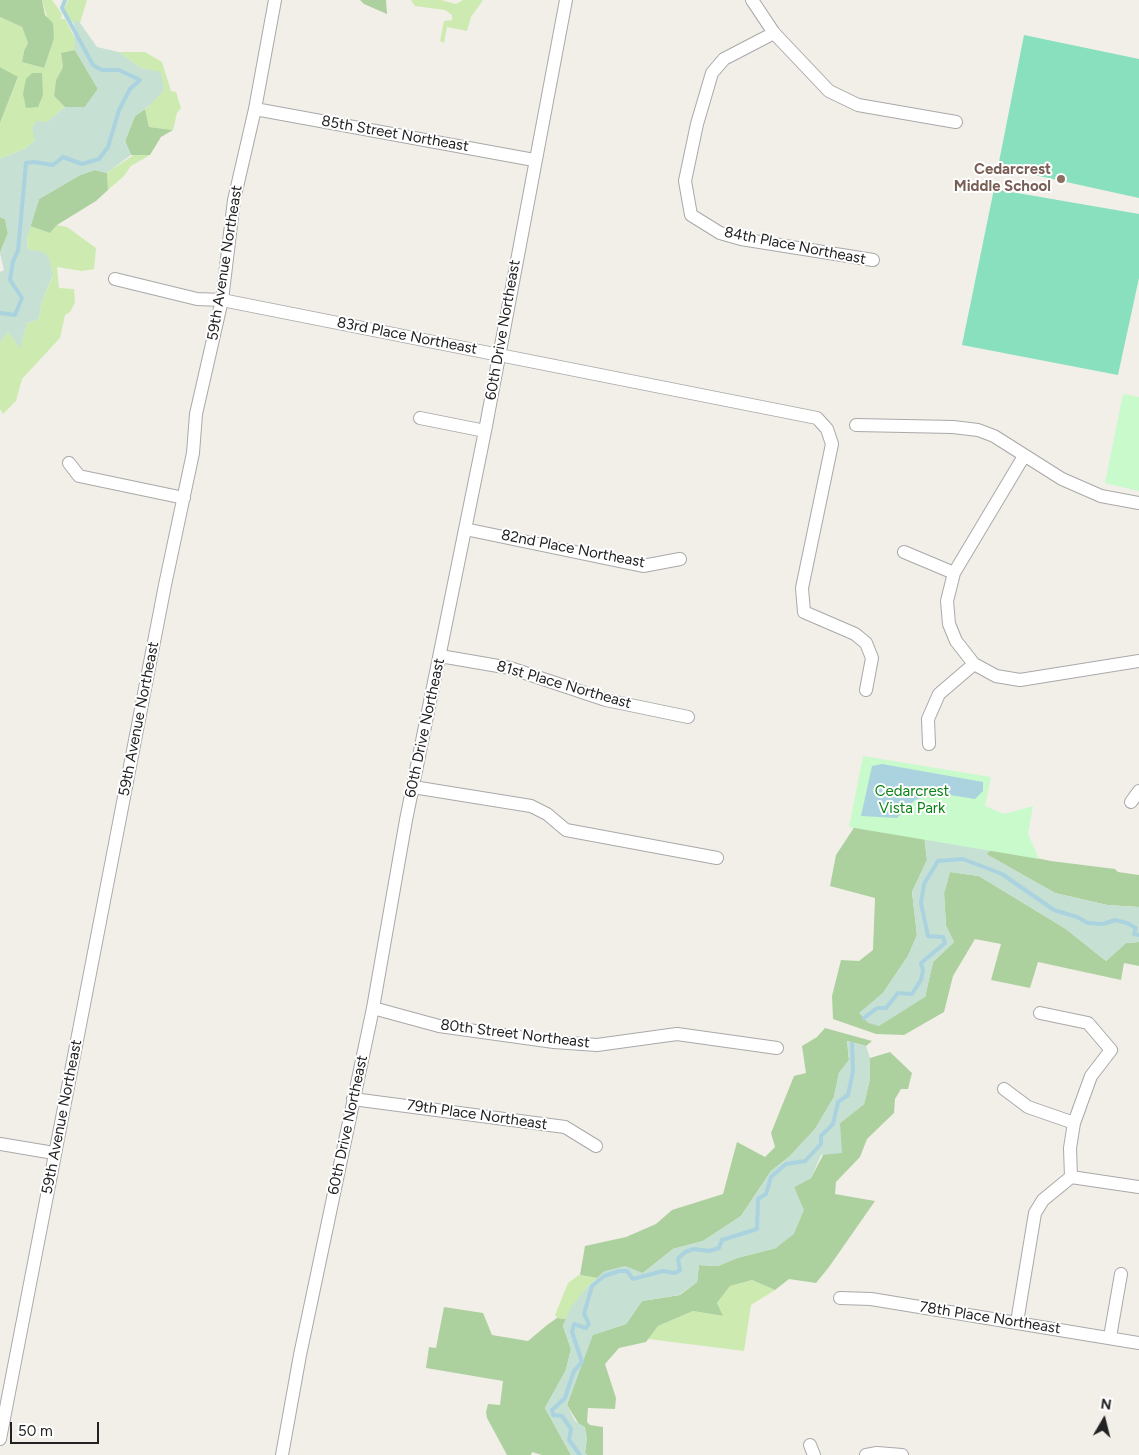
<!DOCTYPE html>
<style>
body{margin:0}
#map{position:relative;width:1139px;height:1455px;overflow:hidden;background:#f2efe9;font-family:Figtree,sans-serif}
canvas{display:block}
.north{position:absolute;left:1079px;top:1395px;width:50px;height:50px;-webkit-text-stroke:4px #fff;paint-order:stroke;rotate:8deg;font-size:14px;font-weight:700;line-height:20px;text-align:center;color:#222}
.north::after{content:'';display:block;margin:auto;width:18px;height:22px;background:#222;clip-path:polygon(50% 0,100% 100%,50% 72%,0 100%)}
.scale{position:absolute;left:10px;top:1422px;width:89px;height:22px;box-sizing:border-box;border:2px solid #222;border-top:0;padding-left:6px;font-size:15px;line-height:18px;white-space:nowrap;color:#222;-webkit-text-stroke:4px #fff;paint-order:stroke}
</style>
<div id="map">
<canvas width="1139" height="1455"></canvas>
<div class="north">N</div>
<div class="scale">50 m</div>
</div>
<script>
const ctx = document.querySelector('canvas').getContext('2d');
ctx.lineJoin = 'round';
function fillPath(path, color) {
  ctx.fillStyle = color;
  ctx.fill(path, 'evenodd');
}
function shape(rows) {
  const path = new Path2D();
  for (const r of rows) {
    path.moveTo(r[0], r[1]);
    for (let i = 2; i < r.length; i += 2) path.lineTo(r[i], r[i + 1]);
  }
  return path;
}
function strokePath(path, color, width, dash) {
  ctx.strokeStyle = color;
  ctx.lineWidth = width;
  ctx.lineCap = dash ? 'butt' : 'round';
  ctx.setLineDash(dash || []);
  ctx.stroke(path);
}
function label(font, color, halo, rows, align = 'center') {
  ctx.font = font + ' Figtree,sans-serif';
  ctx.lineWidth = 4;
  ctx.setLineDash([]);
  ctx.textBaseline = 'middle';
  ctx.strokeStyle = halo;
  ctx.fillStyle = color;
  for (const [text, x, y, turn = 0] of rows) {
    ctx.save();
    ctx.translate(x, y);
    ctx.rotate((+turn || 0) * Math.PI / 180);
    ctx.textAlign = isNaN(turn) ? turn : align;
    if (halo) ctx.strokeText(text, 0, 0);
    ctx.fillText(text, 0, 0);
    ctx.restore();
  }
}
const grass = shape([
 [42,0,52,0,62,14,61,19,65,19,76,40,75,50,61,54,63,67,56,80,54,96,65,107,47,122,32,127,36,139,26,148,0,159,0,123,18,78,0,67,0,17,22,27,28,43,24,51,22,62,44,68,54,39],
 [68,0,87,0,80,23,74,21,74,24,68,17,64,9],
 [411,0,441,0,456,4,463,0,483,0,471,17,467,31,447,27,444,43,440,41,444,21,452,20,452,15,445,10,415,6],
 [119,52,145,52,162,62,171,91,176,92,181,108,177,113,173,130,149,127,145,109,149,106,161,73,141,68],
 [135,154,150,155,131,166,124,176,108,190,107,173],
 [57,225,67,227,96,248,94,269,82,271,57,267,59,288,74,289,75,303,70,312,65,315,60,338,22,379,16,401,3,414,0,409,0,342,9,332,20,348,27,323,39,319,42,301,53,276,28,249,27,239,30,226,50,233],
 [579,1275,597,1278,586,1288,566,1319,557,1318,555,1315,568,1283],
 [752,1280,775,1290,751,1305,744,1351,648,1339,658,1326,693,1311,722,1316,717,1303,730,1286]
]);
const forest = shape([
 [0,0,42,0,45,15,53,23,54,39,44,68,22,62,24,51,28,43,22,27,0,17],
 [360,0,386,0,387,14,364,4],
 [75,50,98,89,85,107,65,107,54,96,56,80,63,67,61,53],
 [0,67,18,77,0,123],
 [32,73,42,73,43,95,38,107,26,108,23,94,26,79],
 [145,109,149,127,173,130,161,137,150,155,131,155,125,141,135,116],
 [95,170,107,173,108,190,96,201,57,225,50,233,30,226,39,199,80,175],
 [0,217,5,219,8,233,0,253],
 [857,823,923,825,927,860,912,892,917,935,908,956,883,993,860,1013,925,997,933,962,954,942,946,926,944,893,950,872,979,876,1066,929,1106,961,1126,943,1139,942,1139,966,1124,963,1121,980,1038,962,1030,988,991,980,1001,944,975,939,953,976,944,1012,904,1035,876,1034,833,1019,832,996,841,960,859,961,873,950,875,898,830,886,836,855],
 [992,849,1051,861,1115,869,1118,872,1139,875,1139,907,1107,905,1055,893,986,854],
 [825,1028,872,1041,866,1046,847,1041,849,1060,839,1073,834,1097,815,1129,790,1156,771,1171,741,1216,703,1241,673,1249,643,1273,605,1271,597,1278,580,1275,585,1246,626,1237,656,1224,672,1210,723,1194,737,1142,765,1157,775,1147,771,1133,794,1076,806,1073,802,1046,817,1037],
 [890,1052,912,1073,908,1089,901,1089,895,1099,894,1113,867,1139,860,1157,836,1182,835,1194,875,1201,829,1267,816,1283,789,1279,775,1290,752,1280,730,1286,717,1303,723,1316,693,1311,658,1326,646,1342,619,1348,605,1364,616,1398,615,1409,588,1408,587,1422,590,1425,603,1427,603,1455,587,1455,585,1453,587,1437,567,1405,592,1335,626,1324,642,1301,680,1295,697,1282,699,1265,718,1266,737,1258,776,1248,803,1210,794,1187,811,1178,840,1123,864,1104,870,1079,870,1058],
 [444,1307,483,1313,492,1335,528,1341,547,1325,557,1318,566,1319,563,1326,571,1349,566,1370,545,1408,571,1455,542,1455,532,1452,531,1455,507,1455,487,1418,486,1412,488,1404,500,1405,503,1381,426,1368,429,1347,436,1348]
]);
const wetland = shape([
 [74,20,80,23,97,47,119,52,141,68,161,72,164,90,149,106,135,116,125,141,131,155,107,173,95,170,80,175,39,199,27,239,28,249,44,252,49,258,53,275,42,301,39,319,27,323,20,349,9,332,0,342,0,272,4,270,0,253,8,233,5,219,0,217,0,159,26,148,35,140,32,127,37,121,47,122,65,107,85,107,98,89,75,50],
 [923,825,992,849,986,854,1055,893,1107,905,1139,907,1139,942,1126,943,1106,961,1066,929,979,876,950,872,944,893,946,926,954,942,933,962,925,997,879,1026,868,1023,859,1013,883,993,908,956,917,935,912,892,927,860],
 [847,1041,866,1046,870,1058,870,1079,864,1104,840,1123,842,1153,821,1155,811,1178,794,1187,804,1210,794,1234,776,1248,737,1258,718,1266,699,1265,697,1282,679,1295,642,1301,626,1324,593,1335,567,1405,575,1421,585,1427,587,1437,585,1452,587,1455,571,1455,545,1408,566,1370,571,1349,563,1326,571,1307,586,1288,605,1271,625,1266,643,1273,673,1249,703,1241,741,1216,771,1171,790,1156,815,1129,834,1097,839,1073,849,1060]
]);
const park = shape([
 [1123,394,1139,397,1139,491,1105,483],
 [863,756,991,777,985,806,1004,814,1033,806,1028,834,1039,859,849,827]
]);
const pitch = shape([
 [1024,35,1139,59,1139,198,998,167],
 [994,189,1139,214,1139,278,1118,375,962,345]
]);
const water = shape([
 [882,764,983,782,983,791,975,799,938,793,915,800,897,818,861,816,872,766]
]);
const stream = shape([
 [0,313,15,315,22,298,10,280,13,261,18,251,26,163,34,162,53,165,63,157,82,164,99,159,108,147,119,110,130,89,140,80,119,70,102,70,93,65,62,8,65,0],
 [864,1018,877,1008,886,1008,898,993,912,994,921,980,923,970,921,963,945,943,943,937,928,936,921,903,924,884,938,861,963,859,1002,874,1054,910,1077,917,1088,923,1103,924,1115,920,1127,923,1136,928,1134,934,1139,935],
 [580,1455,569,1440,571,1429,562,1416,553,1415,552,1410,565,1398,574,1371,582,1362,572,1332,574,1324,586,1328,589,1324,584,1314,592,1286,604,1276,619,1271,627,1271,633,1279,663,1271,675,1273,680,1270,678,1259,685,1252,694,1249,709,1251,719,1248,722,1240,757,1229,758,1199,766,1194,771,1177,786,1164,805,1161,821,1144,821,1136,833,1124,838,1102,848,1095,853,1071,852,1044]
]);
const minor = shape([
 [752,0,774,33,829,91,858,105,956,122],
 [774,33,724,59,712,73,697,124,685,181,691,215,720,233,741,239,873,260],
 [255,109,534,160],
 [115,279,197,299,222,300,817,418,827,429,832,444,802,588,804,612,855,634,866,643,872,658,866,690],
 [420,418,485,431],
 [856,425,953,427,978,430,994,436,1062,479,1101,496,1139,503],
 [1024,456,954,573,947,601,949,624,956,641,974,664,996,676,1020,680,1139,661],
 [69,463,79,476,184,498],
 [465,529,643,566,680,559],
 [904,552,954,573],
 [440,656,510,668,606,700,688,717],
 [929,744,928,719,939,694,974,664],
 [413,787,531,806,547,814,566,830,717,858],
 [1131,802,1139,791],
 [373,1008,439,1026,554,1042,597,1045,677,1034,777,1048],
 [1004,1089,1028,1107,1074,1123],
 [353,1099,565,1127,596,1146],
 [0,1144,54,1153],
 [1071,1177,1139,1187],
 [840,1298,871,1299,1139,1343],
 [1017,1322,1035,1213,1043,1200,1071,1177,1070,1148,1074,1123,1091,1076,1111,1050,1088,1023,1040,1013],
 [1110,1337,1121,1274],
 [0,1439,165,585,193,453,196,414,222,300,234,200,255,109,275,0],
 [810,1445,814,1455],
 [282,1455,300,1355,373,1008,406,820,485,431,566,0],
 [866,1455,877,1453,902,1455]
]);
const markers = [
 [1061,179,5,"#8d6e63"]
];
const streetNames = [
 ["85th Street Northeast",395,134,10],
 ["84th Place Northeast",795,246,11],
 ["59th Avenue Northeast",225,263,-81],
 ["60th Drive Northeast",503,330,-80],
 ["83rd Place Northeast",407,336,11],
 ["82nd Place Northeast",573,549,11],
 ["81st Place Northeast",564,685,16],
 ["59th Avenue Northeast",139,719,-79],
 ["60th Drive Northeast",425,728,-78],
 ["80th Street Northeast",515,1034,7],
 ["79th Place Northeast",477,1115,8],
 ["59th Avenue Northeast",62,1117,-79],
 ["60th Drive Northeast",348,1125,-78],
 ["78th Place Northeast",990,1318,9]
];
const educationNames = [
 ["Cedarcrest",1051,170],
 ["Middle School",1051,187]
];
const parkNames = [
 ["Cedarcrest",912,792],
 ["Vista Park",912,809]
];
fillPath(grass, '#cdebb0');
fillPath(forest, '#add19e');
fillPath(wetland, '#c6e0d4');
fillPath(park, '#c8facc');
fillPath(pitch, '#88e0be');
fillPath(water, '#aad3df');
strokePath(stream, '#aad3df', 4);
strokePath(minor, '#a9a9a9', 14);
strokePath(minor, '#fff', 12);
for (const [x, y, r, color] of markers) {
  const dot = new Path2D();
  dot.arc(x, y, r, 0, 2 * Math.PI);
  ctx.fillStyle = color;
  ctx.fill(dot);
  strokePath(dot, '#fff', 2);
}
label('15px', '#222', '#fff', streetNames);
label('bold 15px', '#785e54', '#fff', educationNames, 'right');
label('15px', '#0c8416', '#fff', parkNames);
</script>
